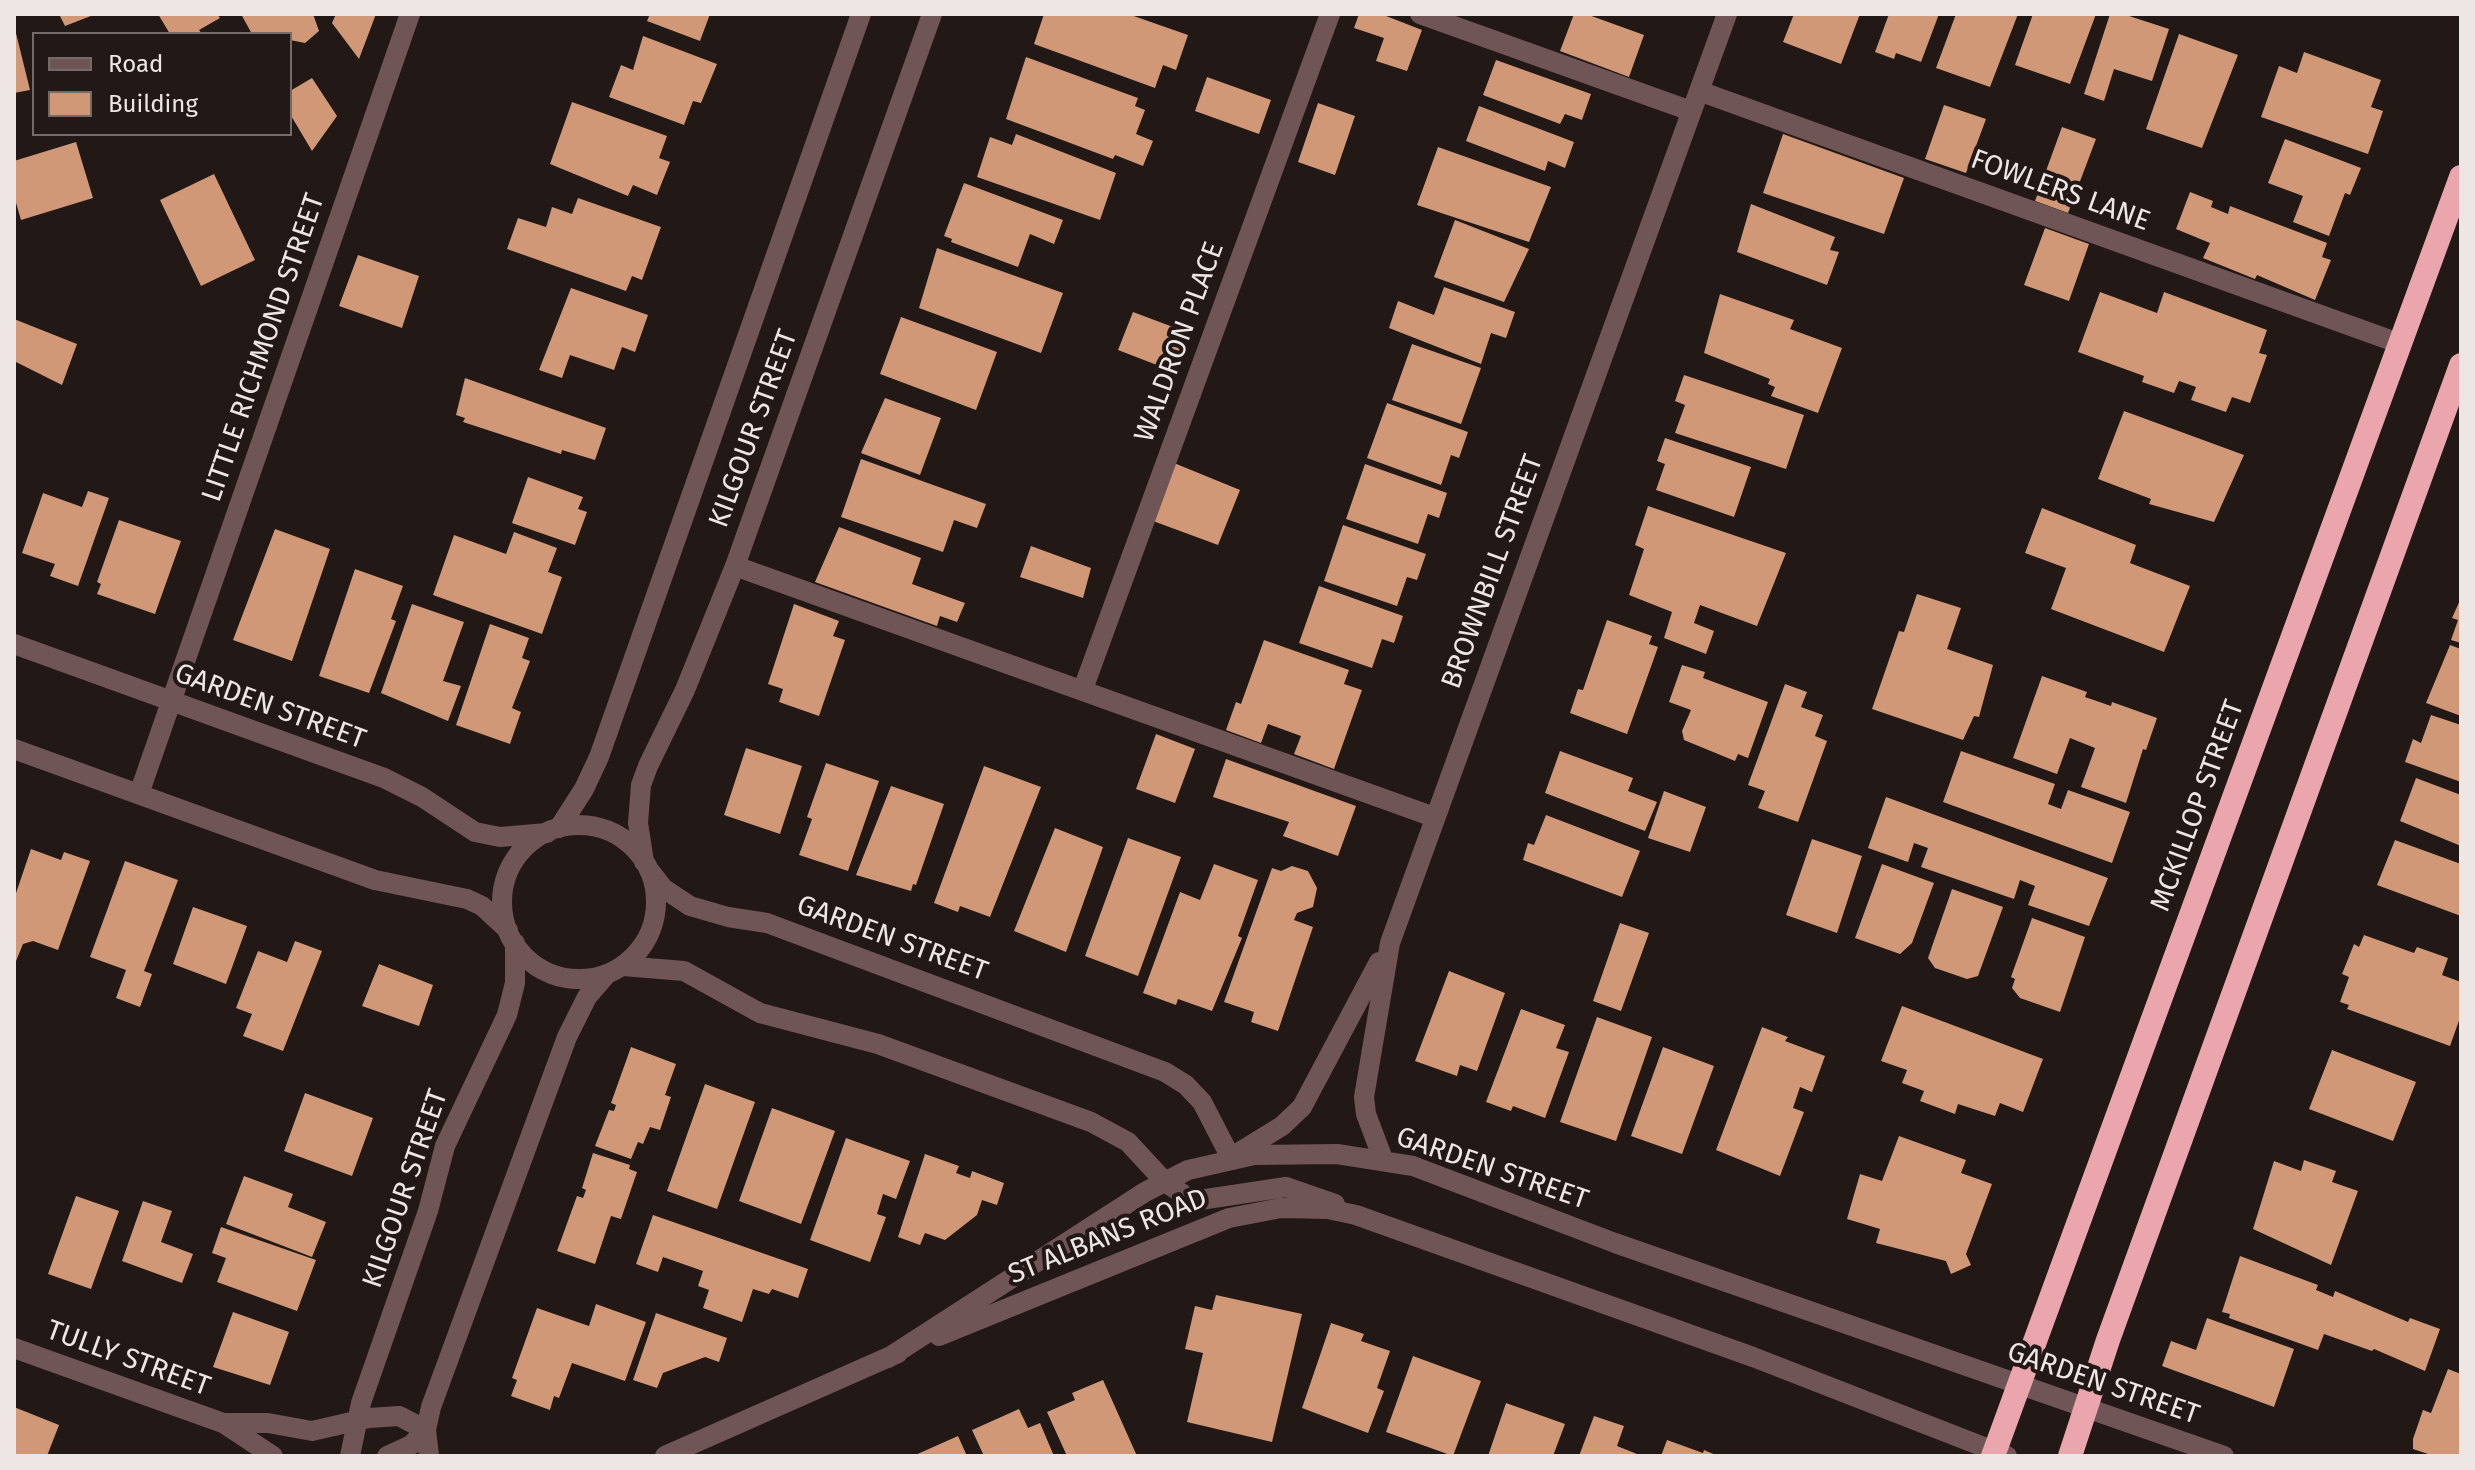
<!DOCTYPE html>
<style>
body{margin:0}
#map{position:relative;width:2475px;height:1470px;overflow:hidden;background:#221816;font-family:"Fira Sans",sans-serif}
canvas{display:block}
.frame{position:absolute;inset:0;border:16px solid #eee6e5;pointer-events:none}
.legend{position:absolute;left:32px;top:32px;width:260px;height:104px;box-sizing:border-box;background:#221816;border:2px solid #746a69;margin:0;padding:10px 14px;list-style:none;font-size:24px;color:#eee6e5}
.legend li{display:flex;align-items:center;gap:16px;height:40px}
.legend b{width:40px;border:2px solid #746a69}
</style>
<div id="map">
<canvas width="2475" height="1470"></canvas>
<div class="frame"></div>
<ul class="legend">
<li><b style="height:10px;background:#705557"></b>Road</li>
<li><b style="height:22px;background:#d09877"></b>Building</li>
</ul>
</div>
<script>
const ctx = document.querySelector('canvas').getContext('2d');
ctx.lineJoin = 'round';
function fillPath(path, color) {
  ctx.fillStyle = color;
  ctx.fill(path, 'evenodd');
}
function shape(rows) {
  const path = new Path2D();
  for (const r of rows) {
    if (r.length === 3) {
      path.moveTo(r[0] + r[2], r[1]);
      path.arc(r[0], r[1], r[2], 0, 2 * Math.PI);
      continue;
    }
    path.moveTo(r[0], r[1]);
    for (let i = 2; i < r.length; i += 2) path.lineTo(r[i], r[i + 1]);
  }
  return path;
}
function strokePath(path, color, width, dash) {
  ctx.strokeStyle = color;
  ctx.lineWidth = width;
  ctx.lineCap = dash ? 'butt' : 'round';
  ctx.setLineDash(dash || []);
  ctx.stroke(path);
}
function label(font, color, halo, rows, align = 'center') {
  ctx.font = font + ' "Fira Sans",sans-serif';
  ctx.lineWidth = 8;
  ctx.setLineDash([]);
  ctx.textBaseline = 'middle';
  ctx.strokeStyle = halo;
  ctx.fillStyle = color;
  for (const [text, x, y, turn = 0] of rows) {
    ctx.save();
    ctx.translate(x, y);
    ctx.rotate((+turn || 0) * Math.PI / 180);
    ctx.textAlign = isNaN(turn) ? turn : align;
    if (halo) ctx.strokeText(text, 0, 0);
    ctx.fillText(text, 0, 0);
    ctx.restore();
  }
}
const building = shape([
 [59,14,96,14,65,26],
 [158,14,217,14,220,18,199,30,202,34,170,34],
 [241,14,313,14,319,31,305,43,290,40,290,34,252,34],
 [336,14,376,14,359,59,332,23],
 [650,14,710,14,700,41,647,21],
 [1044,14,1128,14,1188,35,1176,70,1163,65,1155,88,1034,44],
 [1359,14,1381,14,1422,30,1407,71,1376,61,1384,38,1354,28],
 [1574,14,1586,14,1644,35,1629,77,1560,51],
 [1794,14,1860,14,1841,64,1783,42],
 [1889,14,1939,14,1921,62,1896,53,1894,59,1875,52],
 [1956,14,2018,14,1990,87,1936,68],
 [2033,14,2096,14,2070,84,2015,65],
 [2110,14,2123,14,2169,29,2152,81,2114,69,2104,101,2084,94],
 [14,25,30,90,14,93],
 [2179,34,2238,55,2202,148,2146,129],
 [643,36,717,64,701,103,693,101,684,125,609,97,621,65,633,70],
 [2304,52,2381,80,2371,107,2383,111,2368,154,2261,117,2279,66,2297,73],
 [1026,57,1138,98,1135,106,1145,110,1136,134,1153,141,1143,166,1115,155,1113,159,1006,119],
 [1496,60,1591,94,1582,120,1565,114,1560,124,1483,95],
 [1207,77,1271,100,1259,134,1195,111],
 [312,78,337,116,312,151,290,114,290,91],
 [572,102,667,136,659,158,670,162,657,195,633,185,628,196,550,164],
 [1318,103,1355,116,1335,175,1298,162],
 [1944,105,1986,119,1966,173,1925,159],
 [1479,106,1574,142,1565,168,1548,161,1545,171,1466,141],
 [2062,127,2096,139,2068,213,2035,201],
 [1016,134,1116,173,1100,220,977,177,990,137,1012,145],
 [1783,134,1904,178,1884,234,1763,193],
 [2285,139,2361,168,2350,195,2345,193,2329,236,2293,222,2303,196,2268,183],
 [76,142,93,198,21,220,14,196,14,161],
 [1438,147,1551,187,1529,242,1417,205],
 [214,174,255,260,201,286,160,200],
 [964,183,1063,220,1054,244,1030,234,1018,267,951,242,952,239,944,236],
 [2190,192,2213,201,2211,207,2228,214,2230,206,2327,243,2322,257,2331,260,2315,300,2257,275,2255,279,2203,258,2210,243,2176,229],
 [578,198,661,227,642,280,632,276,626,291,507,249,518,218,546,227,552,207,572,214],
 [1751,204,1835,237,1830,250,1839,252,1827,285,1737,252],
 [1455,220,1529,249,1504,302,1434,277],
 [2045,228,2089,244,2069,301,2024,285],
 [937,248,1063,293,1041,353,919,308],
 [358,255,419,276,402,328,339,306],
 [1444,287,1515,312,1506,338,1491,333,1481,364,1389,328,1398,301,1434,315],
 [571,288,648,315,635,352,622,347,614,370,570,355,562,378,539,370],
 [2100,292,2157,313,2164,292,2267,330,2259,353,2267,355,2250,403,2232,397,2226,412,2191,400,2196,387,2179,381,2174,393,2142,382,2144,376,2078,352],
 [1720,294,1794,320,1790,329,1842,348,1818,413,1771,396,1775,387,1768,384,1770,379,1704,353],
 [1133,312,1189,333,1175,372,1118,350],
 [901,317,997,352,976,410,880,374],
 [14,319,77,344,62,385,14,361],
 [1412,344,1481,368,1461,424,1392,400],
 [1684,375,1804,415,1786,469,1675,433,1685,405,1675,401],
 [465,378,606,428,595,460,562,450,561,454,463,422,465,418,456,415],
 [885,398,941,418,920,475,861,453],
 [1387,403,1468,432,1459,458,1451,455,1441,485,1367,458],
 [2124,411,2244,455,2214,522,2149,504,2151,499,2098,479],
 [1665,438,1751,467,1734,517,1656,490,1665,464,1657,461],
 [861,459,986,504,977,528,954,520,943,552,841,517],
 [1174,463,1240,490,1218,545,1153,521],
 [1365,464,1447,493,1439,518,1428,514,1418,544,1346,519],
 [528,477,583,497,578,509,587,512,575,545,512,523],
 [88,491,109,498,78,586,50,576,55,564,22,553,43,493,82,507],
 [1648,506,1786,553,1757,626,1700,605,1694,623,1714,631,1706,654,1664,638,1672,612,1629,595,1644,549,1635,545],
 [2042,508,2136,545,2130,563,2190,586,2164,652,2051,609,2066,568,2025,553],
 [119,520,181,541,155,614,97,594,101,584,97,582],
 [1343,525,1426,554,1417,580,1407,577,1397,606,1324,581],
 [839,527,921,558,912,584,965,603,957,622,940,616,937,626,815,582],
 [275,529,330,549,292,661,233,640],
 [514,532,557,548,548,572,562,577,542,634,433,595,454,535,506,554],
 [1031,546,1091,568,1083,598,1020,577],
 [355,569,403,586,391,619,396,621,369,693,319,676],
 [1319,586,1403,616,1394,643,1382,639,1372,668,1299,643],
 [1917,594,1961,608,1947,649,1993,665,1979,717,1974,716,1963,740,1872,709,1899,631,1904,632],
 [2461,598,2461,643,2451,640,2458,620,2452,618],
 [412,604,464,622,443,681,461,686,448,721,381,693],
 [794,604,839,621,833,636,845,640,819,716,779,702,783,689,768,684],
 [1607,620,1652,636,1649,644,1658,647,1627,734,1570,713,1578,689,1583,690],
 [490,624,529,638,522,658,530,661,512,708,521,712,510,744,456,725],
 [1264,640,1349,670,1344,684,1362,690,1334,769,1294,754,1301,736,1268,724,1261,743,1226,730,1236,702,1241,704],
 [2450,645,2461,649,2461,716,2426,703],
 [1682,665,1705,672,1703,678,1768,702,1748,758,1738,754,1735,761,1684,740,1682,731,1691,710,1669,702],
 [2042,676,2087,692,2085,697,2111,706,2112,702,2157,718,2146,750,2143,749,2126,803,2081,787,2095,748,2070,738,2057,774,2013,758],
 [1785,684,1807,692,1801,707,1823,715,1815,736,1827,741,1798,822,1758,808,1765,791,1748,785],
 [2431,715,2461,725,2461,782,2405,762,2413,739,2421,743],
 [1156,734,1195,749,1175,803,1136,789],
 [746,748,802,766,780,834,724,815],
 [1560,751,1633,778,1628,791,1657,802,1645,831,1545,793],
 [1961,751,2055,784,2048,804,2061,809,2068,790,2130,812,2112,863,1943,802],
 [1226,759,1356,806,1338,856,1283,836,1289,822,1213,797],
 [826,763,879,781,848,871,799,855,812,819,807,817],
 [984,766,1041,787,990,917,960,906,958,912,934,903],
 [2416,778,2461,795,2461,846,2400,821],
 [891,786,944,804,916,885,913,884,911,891,856,875],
 [1664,791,1706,807,1690,852,1648,838],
 [1886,797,2108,878,2089,926,2028,905,2035,886,2020,880,2014,899,1921,867,1928,848,1914,843,1908,862,1868,848],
 [1546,815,1640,851,1622,897,1523,860,1528,843,1534,845],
 [1055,828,1103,847,1066,952,1014,931],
 [1128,838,1181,857,1138,976,1085,956],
 [1812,839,1862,856,1837,933,1786,915],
 [2395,840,2461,864,2461,916,2377,885],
 [31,849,61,860,64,852,90,861,58,950,33,941,23,944,14,966,14,899],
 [125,861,178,880,144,971,152,974,140,1007,116,998,126,970,90,957],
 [1214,864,1258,880,1238,936,1242,938,1212,1011,1178,999,1176,1005,1143,993,1180,892,1200,900],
 [1882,864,1934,883,1912,943,1900,954,1855,938],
 [1292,866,1308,871,1317,888,1313,907,1297,913,1294,920,1313,927,1278,1031,1251,1022,1254,1012,1224,1002,1272,868,1281,871],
 [1952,889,2003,907,1978,976,1967,979,1935,968,1928,958],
 [193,907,247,926,226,984,173,964],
 [2032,918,2085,937,2060,1012,2020,998,2012,988,2015,979,2011,977],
 [1620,923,1649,933,1621,1011,1593,1001],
 [2364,935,2414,953,2417,947,2448,958,2442,975,2461,982,2461,1015,2450,1046,2347,1009,2349,1005,2340,1002,2349,977,2342,974,2354,944,2359,947],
 [295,941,322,951,283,1051,243,1036,252,1014,236,1008,258,951,287,962],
 [379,964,433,985,419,1026,362,1006],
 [1449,971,1505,993,1477,1071,1460,1065,1457,1076,1415,1061],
 [1902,1006,2043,1059,2023,1112,2000,1103,1995,1116,1958,1104,1955,1114,1920,1101,1924,1091,1902,1083,1907,1070,1881,1061],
 [1521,1009,1565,1025,1556,1048,1569,1052,1545,1118,1513,1106,1511,1111,1486,1102],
 [1597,1017,1652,1037,1616,1141,1560,1122],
 [1762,1027,1788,1037,1785,1041,1825,1056,1812,1092,1800,1087,1793,1108,1804,1112,1780,1176,1716,1150],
 [631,1047,676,1064,665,1095,671,1097,660,1130,650,1127,643,1144,638,1142,631,1159,595,1146,609,1110,614,1111,616,1105,611,1103],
 [1663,1047,1714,1066,1682,1154,1631,1136],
 [2332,1050,2416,1082,2393,1141,2309,1109],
 [705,1084,755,1102,717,1209,667,1191],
 [305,1093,373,1118,352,1176,284,1151],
 [772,1108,835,1131,801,1224,739,1201],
 [1899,1136,1966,1160,1961,1173,1992,1184,1966,1254,1971,1265,1951,1274,1946,1261,1876,1243,1880,1229,1847,1219,1860,1174,1882,1181],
 [846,1138,910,1161,896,1199,883,1194,877,1214,886,1217,870,1262,810,1240],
 [593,1153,630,1165,629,1169,637,1172,621,1219,611,1216,595,1264,557,1251,577,1196,583,1198,586,1190,582,1188],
 [925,1154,959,1166,956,1173,970,1178,972,1171,1004,1183,997,1205,982,1200,977,1215,945,1240,925,1233,920,1245,898,1237],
 [2304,1160,2336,1171,2332,1182,2358,1191,2331,1265,2253,1229,2274,1161,2301,1171],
 [244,1176,293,1194,288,1207,326,1222,312,1257,226,1224],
 [76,1196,119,1211,91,1289,48,1274],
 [143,1201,172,1211,161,1242,193,1254,182,1283,122,1261],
 [653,1215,808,1269,798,1298,772,1289,769,1294,753,1289,742,1322,703,1308,709,1290,698,1286,703,1271,663,1257,658,1272,636,1264],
 [221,1227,316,1260,297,1311,217,1282,226,1258,212,1253],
 [2240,1256,2318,1285,2316,1290,2333,1297,2335,1291,2408,1322,2410,1318,2440,1329,2425,1371,2374,1349,2372,1351,2324,1334,2318,1350,2229,1318,2230,1314,2222,1312],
 [1216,1295,1302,1314,1272,1442,1187,1422,1203,1353,1185,1349,1195,1306,1212,1310],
 [596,1304,646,1322,625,1381,572,1363,559,1398,554,1396,550,1410,511,1396,517,1380,512,1378,537,1308,589,1326],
 [233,1312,289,1332,270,1385,213,1367],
 [656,1313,727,1338,719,1362,705,1357,663,1373,657,1388,633,1380],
 [2207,1318,2294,1349,2274,1407,2162,1366,2171,1341,2196,1350],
 [1331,1323,1364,1334,1361,1341,1390,1351,1377,1388,1384,1391,1368,1433,1302,1408],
 [1413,1356,1481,1381,1453,1456,1386,1432],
 [2448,1369,2461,1374,2461,1456,2434,1456,2413,1449,2413,1439,2423,1410,2431,1413],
 [1103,1380,1137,1456,1067,1456,1047,1412,1075,1400,1072,1393],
 [1506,1403,1565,1424,1553,1456,1488,1456],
 [14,1407,59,1425,47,1456,14,1456],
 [1019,1409,1028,1428,1040,1423,1054,1456,984,1456,972,1430],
 [1594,1416,1624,1426,1617,1446,1642,1456,1579,1456],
 [958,1436,967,1456,913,1456],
 [1667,1440,1703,1453,1704,1450,1718,1456,1661,1456]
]);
const minor = shape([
 [1420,14,1691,111],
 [1699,91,2401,344],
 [735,566,1434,817],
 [14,644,384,778,422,797,475,832,500,837,547,833],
 [1083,689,1330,14],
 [14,749,375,880,467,899,482,906,508,930],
 [139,794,410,14],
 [579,902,77],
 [559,828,584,789,599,757,861,14],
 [644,862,638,823,641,785,648,766,685,690,735,566,932,14],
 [649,870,663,888,690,906,728,917,767,923,1165,1072,1186,1085,1202,1102,1231,1158],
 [623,966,684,971,760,1013,878,1044,1091,1122,1128,1142,1165,1182,1193,1201,1286,1187,1335,1204],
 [1238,1153,1282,1126,1302,1107,1379,962],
 [1383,1159,1366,1114,1364,1097,1390,943,1727,14],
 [939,1336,1229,1218,1281,1208,1328,1209,1356,1215,1753,1357,2007,1456],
 [14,1348,223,1423,273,1456],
 [888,1358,1145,1192,1188,1170,1254,1155,1337,1154,1413,1166,1615,1243,2224,1456],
 [223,1423,268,1423,312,1431,369,1418,399,1416,426,1430,411,1445,387,1456],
 [350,1456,361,1403,428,1211,445,1146,507,1015,515,983,515,943],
 [429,1456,426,1430,431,1407,567,1037,587,997,606,975],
 [665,1456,898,1353]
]);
const highway = shape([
 [1993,1456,2461,177],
 [2070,1456,2108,1340,2461,365]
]);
const streetNames = [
 ["FOWLERS LANE",2060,191,20],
 ["WALDRON PLACE",1180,342,-70],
 ["LITTLE RICHMOND STREET",264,348,-71],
 ["KILGOUR STREET",754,429,-70],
 ["BROWNBILL STREET",1493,572,-70],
 ["GARDEN STREET",270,707,20],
 ["MCKILLOP STREET",2198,806,-70],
 ["GARDEN STREET",892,939,20],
 ["GARDEN STREET",1492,1169,19],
 ["KILGOUR STREET",406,1189,-71],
 ["ST ALBANS ROAD",1108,1237,-22],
 ["TULLY STREET",128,1359,20],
 ["GARDEN STREET",2103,1384,19]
];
fillPath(building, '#d09877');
strokePath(minor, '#705557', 20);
strokePath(highway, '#eba6ad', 24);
label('28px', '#eee6e5', '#221816', streetNames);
</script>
